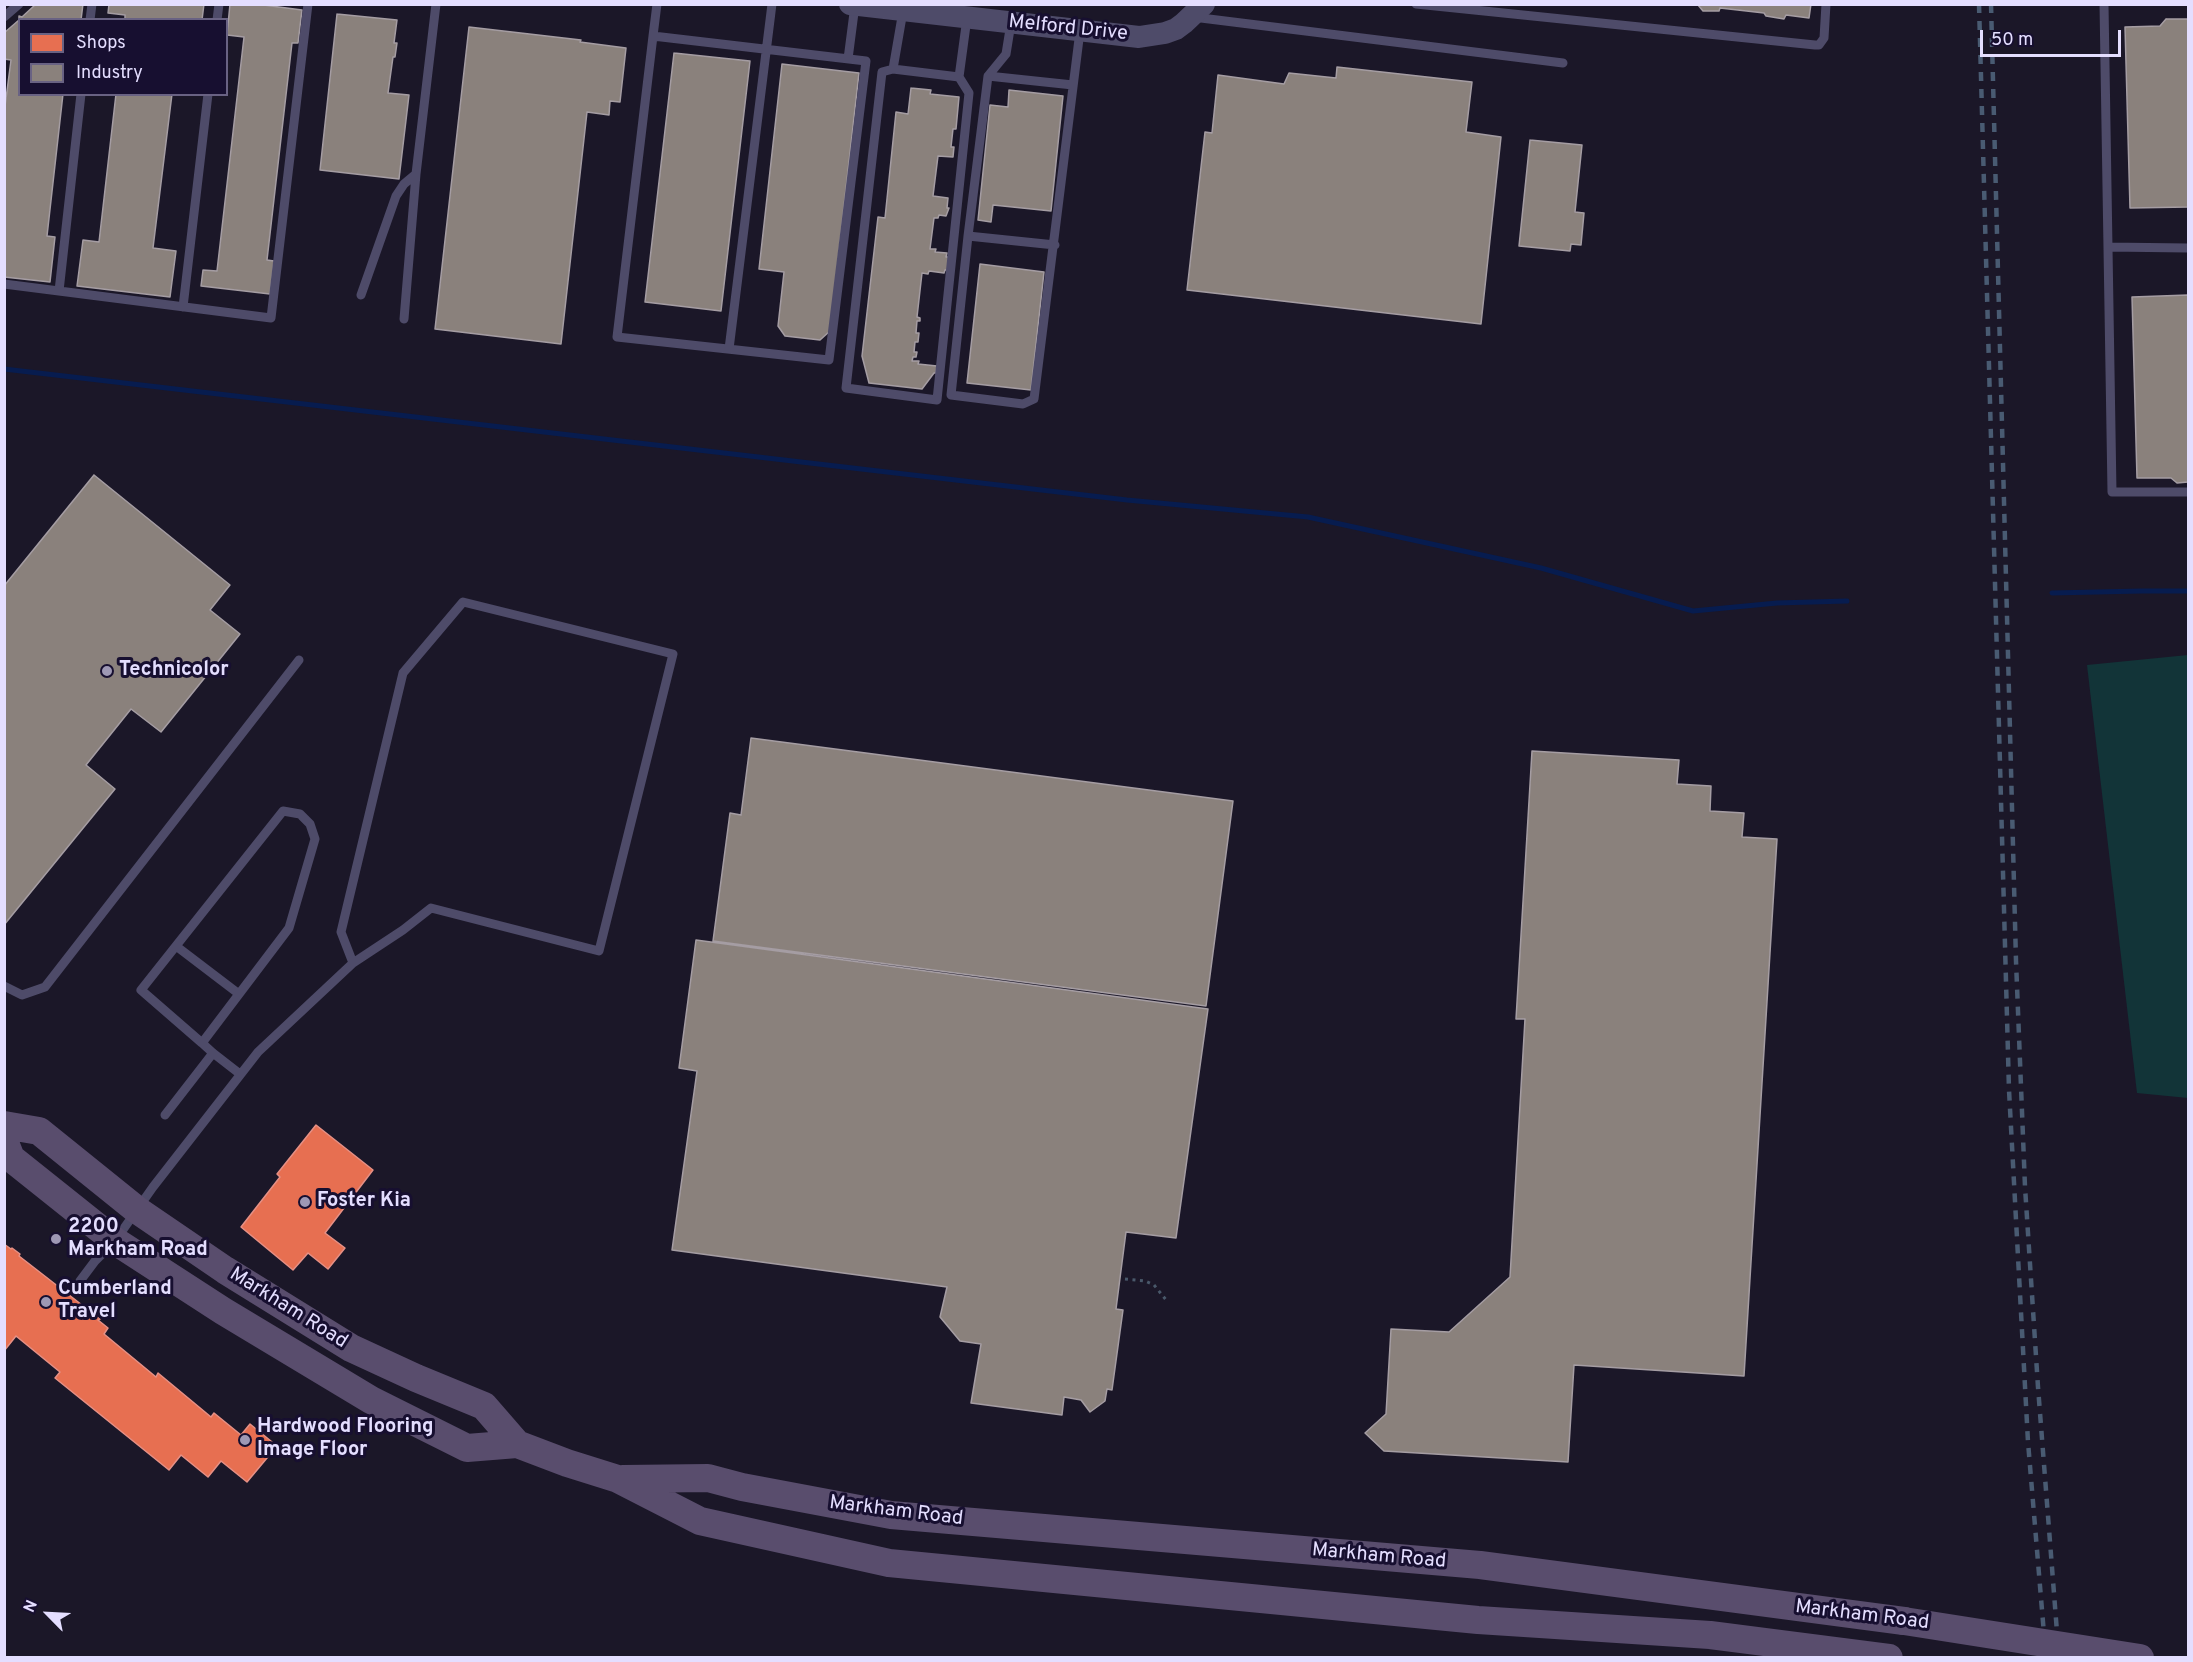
<!DOCTYPE html>
<style>
body{margin:0}
#map{position:relative;width:2193px;height:1662px;overflow:hidden;background:#1b1728;font-family:Overpass,sans-serif}
canvas{display:block}
.frame{position:absolute;inset:0;border:6px solid #e4deff;pointer-events:none}
.legend{position:absolute;left:18px;top:18px;width:210px;height:78px;box-sizing:border-box;background:#170f30;border:2px solid #696283;margin:0;padding:8px 10px;list-style:none;font-size:18px;color:#e4deff}
.legend li{display:flex;align-items:center;gap:12px;height:30px}
.legend b{width:30px;border:2px solid #696283}
.north{position:absolute;left:18px;top:1584px;width:60px;height:60px;-webkit-text-stroke:4px #170f30;paint-order:stroke;rotate:294deg;font-size:16px;font-weight:700;line-height:24px;text-align:center;color:#e4deff}
.north::after{content:'';display:block;margin:auto;width:21px;height:27px;background:#e4deff;clip-path:polygon(50% 0,100% 100%,50% 72%,0 100%)}
.scale{position:absolute;left:1980px;top:30px;width:141px;height:27px;box-sizing:border-box;border:3px solid #e4deff;border-top:0;padding-left:8px;font-size:18px;line-height:21px;white-space:nowrap;color:#e4deff;-webkit-text-stroke:4px #170f30;paint-order:stroke}
</style>
<div id="map">
<canvas width="2193" height="1662"></canvas>
<div class="frame"></div>
<ul class="legend">
<li><b style="height:16px;background:#e76f51"></b>Shops</li>
<li><b style="height:16px;background:#8a817c"></b>Industry</li>
</ul>
<div class="north">N</div>
<div class="scale">50 m</div>
</div>
<script>
const ctx = document.querySelector('canvas').getContext('2d');
ctx.lineJoin = 'round';
function fillPath(path, color) {
  ctx.fillStyle = color;
  ctx.fill(path, 'evenodd');
}
function shape(rows) {
  const path = new Path2D();
  for (const r of rows) {
    path.moveTo(r[0], r[1]);
    for (let i = 2; i < r.length; i += 2) path.lineTo(r[i], r[i + 1]);
  }
  return path;
}
function strokePath(path, color, width, dash) {
  ctx.strokeStyle = color;
  ctx.lineWidth = width;
  ctx.lineCap = dash ? 'butt' : 'round';
  ctx.setLineDash(dash || []);
  ctx.stroke(path);
}
function label(font, color, halo, rows, align = 'center') {
  ctx.font = font + ' Overpass,sans-serif';
  ctx.lineWidth = 6;
  ctx.setLineDash([]);
  ctx.textBaseline = 'middle';
  ctx.strokeStyle = halo;
  ctx.fillStyle = color;
  for (const [text, x, y, turn = 0] of rows) {
    ctx.save();
    ctx.translate(x, y);
    ctx.rotate((+turn || 0) * Math.PI / 180);
    ctx.textAlign = isNaN(turn) ? turn : align;
    if (halo) ctx.strokeText(text, 0, 0);
    ctx.fillText(text, 0, 0);
    ctx.restore();
  }
}
const green = shape([
 [2188,655,2188,1098,2137,1093,2087,665]
]);
const shops = shape([
 [316,1125,373,1170,325,1233,345,1248,328,1269,308,1253,293,1270,241,1227,280,1177,277,1174,316,1125],
 [4,1244,11,1249,12,1248,20,1254,19,1256,100,1319,98,1320,108,1328,104,1334,156,1377,158,1373,211,1417,214,1413,241,1435,250,1424,277,1446,247,1482,221,1461,208,1477,181,1455,169,1470,55,1378,60,1372,16,1336,4,1351,4,1244]
]);
const industry = shape([
 [36,4,83,4,81,20,20,20,20,94,63,94,47,236,55,237,50,282,4,277,4,114,11,60,4,59,4,33,19,20,19,16,22,17,36,4],
 [109,4,204,4,202,20,125,20,125,15,108,13,109,4],
 [230,4,256,4,302,10,298,43,292,43,267,260,274,261,270,294,201,286,203,270,217,271,244,37,227,35,230,4],
 [1690,4,1811,4,1809,18,1786,15,1784,19,1766,16,1764,13,1720,8,1719,11,1703,11,1698,5,1690,4],
 [337,14,397,20,394,43,397,43,395,57,393,57,388,93,409,95,399,179,320,170,337,14],
 [2166,19,2188,19,2188,207,2130,208,2125,27,2160,26,2166,19],
 [469,27,581,40,580,42,626,48,620,102,610,101,609,115,587,112,561,344,435,329,469,27],
 [674,53,750,61,721,311,645,302,674,53],
 [782,64,859,73,830,331,820,340,785,336,778,326,784,272,759,269,782,64],
 [1337,67,1472,82,1466,132,1501,137,1481,324,1187,290,1205,132,1212,133,1218,75,1284,84,1289,73,1336,78,1337,67],
 [911,88,931,90,930,94,959,97,956,129,953,129,951,147,954,147,953,157,938,156,933,196,948,198,947,208,949,208,946,216,939,215,938,218,934,218,930,249,936,249,935,252,947,253,946,257,950,257,948,270,945,270,944,273,929,271,928,274,922,273,917,317,920,318,920,321,917,321,916,333,919,333,918,342,915,342,914,352,917,352,916,357,913,357,912,361,919,361,918,364,937,366,936,373,934,373,922,389,869,383,862,356,878,217,885,218,896,112,908,114,911,88],
 [1009,90,1063,96,1051,211,993,205,991,222,978,220,990,105,1008,107,1009,90],
 [116,94,172,94,153,248,176,251,170,297,77,286,83,240,99,242,116,94],
 [1530,140,1582,145,1575,212,1584,213,1581,245,1571,244,1570,251,1519,246,1530,140],
 [980,264,1044,272,1031,390,967,383,980,264],
 [2188,295,2188,482,2177,483,2171,478,2137,478,2132,297,2188,295],
 [94,475,230,585,210,610,240,634,161,732,131,709,86,765,115,789,4,925,4,586,94,475],
 [751,738,1233,801,1206,1006,713,941,730,813,741,815,751,738],
 [1532,751,1679,760,1677,784,1711,786,1710,811,1744,813,1742,837,1777,839,1744,1376,1574,1365,1568,1462,1384,1451,1365,1433,1386,1414,1391,1329,1449,1332,1510,1277,1525,1019,1516,1019,1532,751],
 [696,940,1208,1009,1176,1238,1126,1232,1116,1309,1123,1310,1112,1390,1107,1389,1105,1401,1090,1412,1081,1400,1064,1397,1062,1415,971,1403,981,1344,960,1341,940,1317,947,1287,672,1250,697,1071,679,1068,696,940]
]);
const stream = shape([
 [4,369,1127,500,1308,517,1541,568,1693,611,1777,603,1847,601],
 [2052,593,2142,591,2188,591]
]);
const path = shape([
 [1125,1279,1145,1281,1154,1285,1167,1301]
]);
const service = shape([
 [1416,4,1815,45,1819,45,1824,38,1826,4],
 [2104,4,2112,492,2188,492],
 [903,11,893,69,959,77,967,18],
 [4,17,19,4],
 [1193,17,1563,63],
 [90,20,92,4],
 [217,20,219,4],
 [1011,23,1006,54,988,76,968,236,951,395,1023,404,1034,399,1080,31],
 [653,36,866,61,829,360,617,337,653,36,657,4],
 [848,59,855,5],
 [893,69,882,72,846,388,937,400,969,93,959,77],
 [988,76,1073,85],
 [968,236,1055,245],
 [2108,247,2188,248],
 [4,284,271,318,308,4],
 [59,291,81,94],
 [361,295,396,196,404,184,416,174],
 [183,307,208,94],
 [404,319,416,174,436,4],
 [729,349,772,4],
 [176,946,239,994],
 [4,986,22,995,45,987,299,660],
 [202,1043,289,928,315,839,310,824,300,814,283,811,141,990,202,1043,213,1053,240,1074],
 [165,1115,213,1053],
 [80,1281,95,1261,115,1241,153,1187,258,1052,353,963,403,930,431,908,599,951,673,654,463,602,403,673,341,932,353,963]
]);
const tertiary = shape([
 [850,4,1139,37,1165,33,1176,29,1184,23,1204,4]
]);
const primary = shape([
 [4,1125,39,1131,137,1210,225,1270,351,1348,416,1378,484,1406,517,1444],
 [4,1140,11,1158,115,1241,223,1311,371,1400,467,1448,517,1444,567,1463,618,1479,700,1521,889,1563,1478,1620,1710,1635,1889,1658],
 [623,1479,708,1478,742,1487,891,1515,1480,1565,1904,1621]
]);
const rail = shape([
 [1979,4,2009,1090,2028,1442,2046,1658],
 [1991,4,2016,961,2025,1187,2038,1387,2059,1658]
]);
const primaryBridge = shape([
 [1904,1621,2140,1658]
]);
const markers = [
 [107,671,6,"#9e98b4"],
 [305,1202,6,"#9e98b4"],
 [56,1239,6,"#9e98b4"],
 [46,1302,6,"#9e98b4"],
 [245,1440,6,"#9e98b4"]
];
const streetNames = [
 ["Melford Drive",1068,29,6],
 ["Markham Road",288,1309,32],
 ["Markham Road",896,1512,7],
 ["Markham Road",1379,1557,5],
 ["Markham Road",1862,1616,7]
];
const poiNames = [
 ["Technicolor",119,671],
 ["Foster Kia",317,1202],
 ["2200",68,1228],
 ["Markham Road",68,1251],
 ["Cumberland",58,1290],
 ["Travel",58,1313],
 ["Hardwood Flooring",257,1428],
 ["Image Floor",257,1451]
];
fillPath(green, '#123438');
fillPath(shops, '#e76f51');
strokePath(shops, '#e69085', 1.5);
fillPath(industry, '#8a817c');
strokePath(industry, '#a59da3', 1.5);
strokePath(stream, '#071c4f', 5);
strokePath(path, '#49586a', 3, [3, 4.5]);
strokePath(service, '#4e4b69', 9);
strokePath(tertiary, '#4e4b69', 22);
strokePath(primary, '#594d6d', 28);
strokePath(rail, '#495b72', 4.5, [9, 8]);
strokePath(primaryBridge, '#594d6d', 28);
for (const [x, y, r, color] of markers) {
  const dot = new Path2D();
  dot.arc(x, y, r, 0, 2 * Math.PI);
  ctx.fillStyle = color;
  ctx.fill(dot);
  strokePath(dot, '#170f30', 2);
}
label('20px', '#e4deff', '#170f30', streetNames);
label('bold 20px', '#e4deff', '#170f30', poiNames, 'left');
</script>
